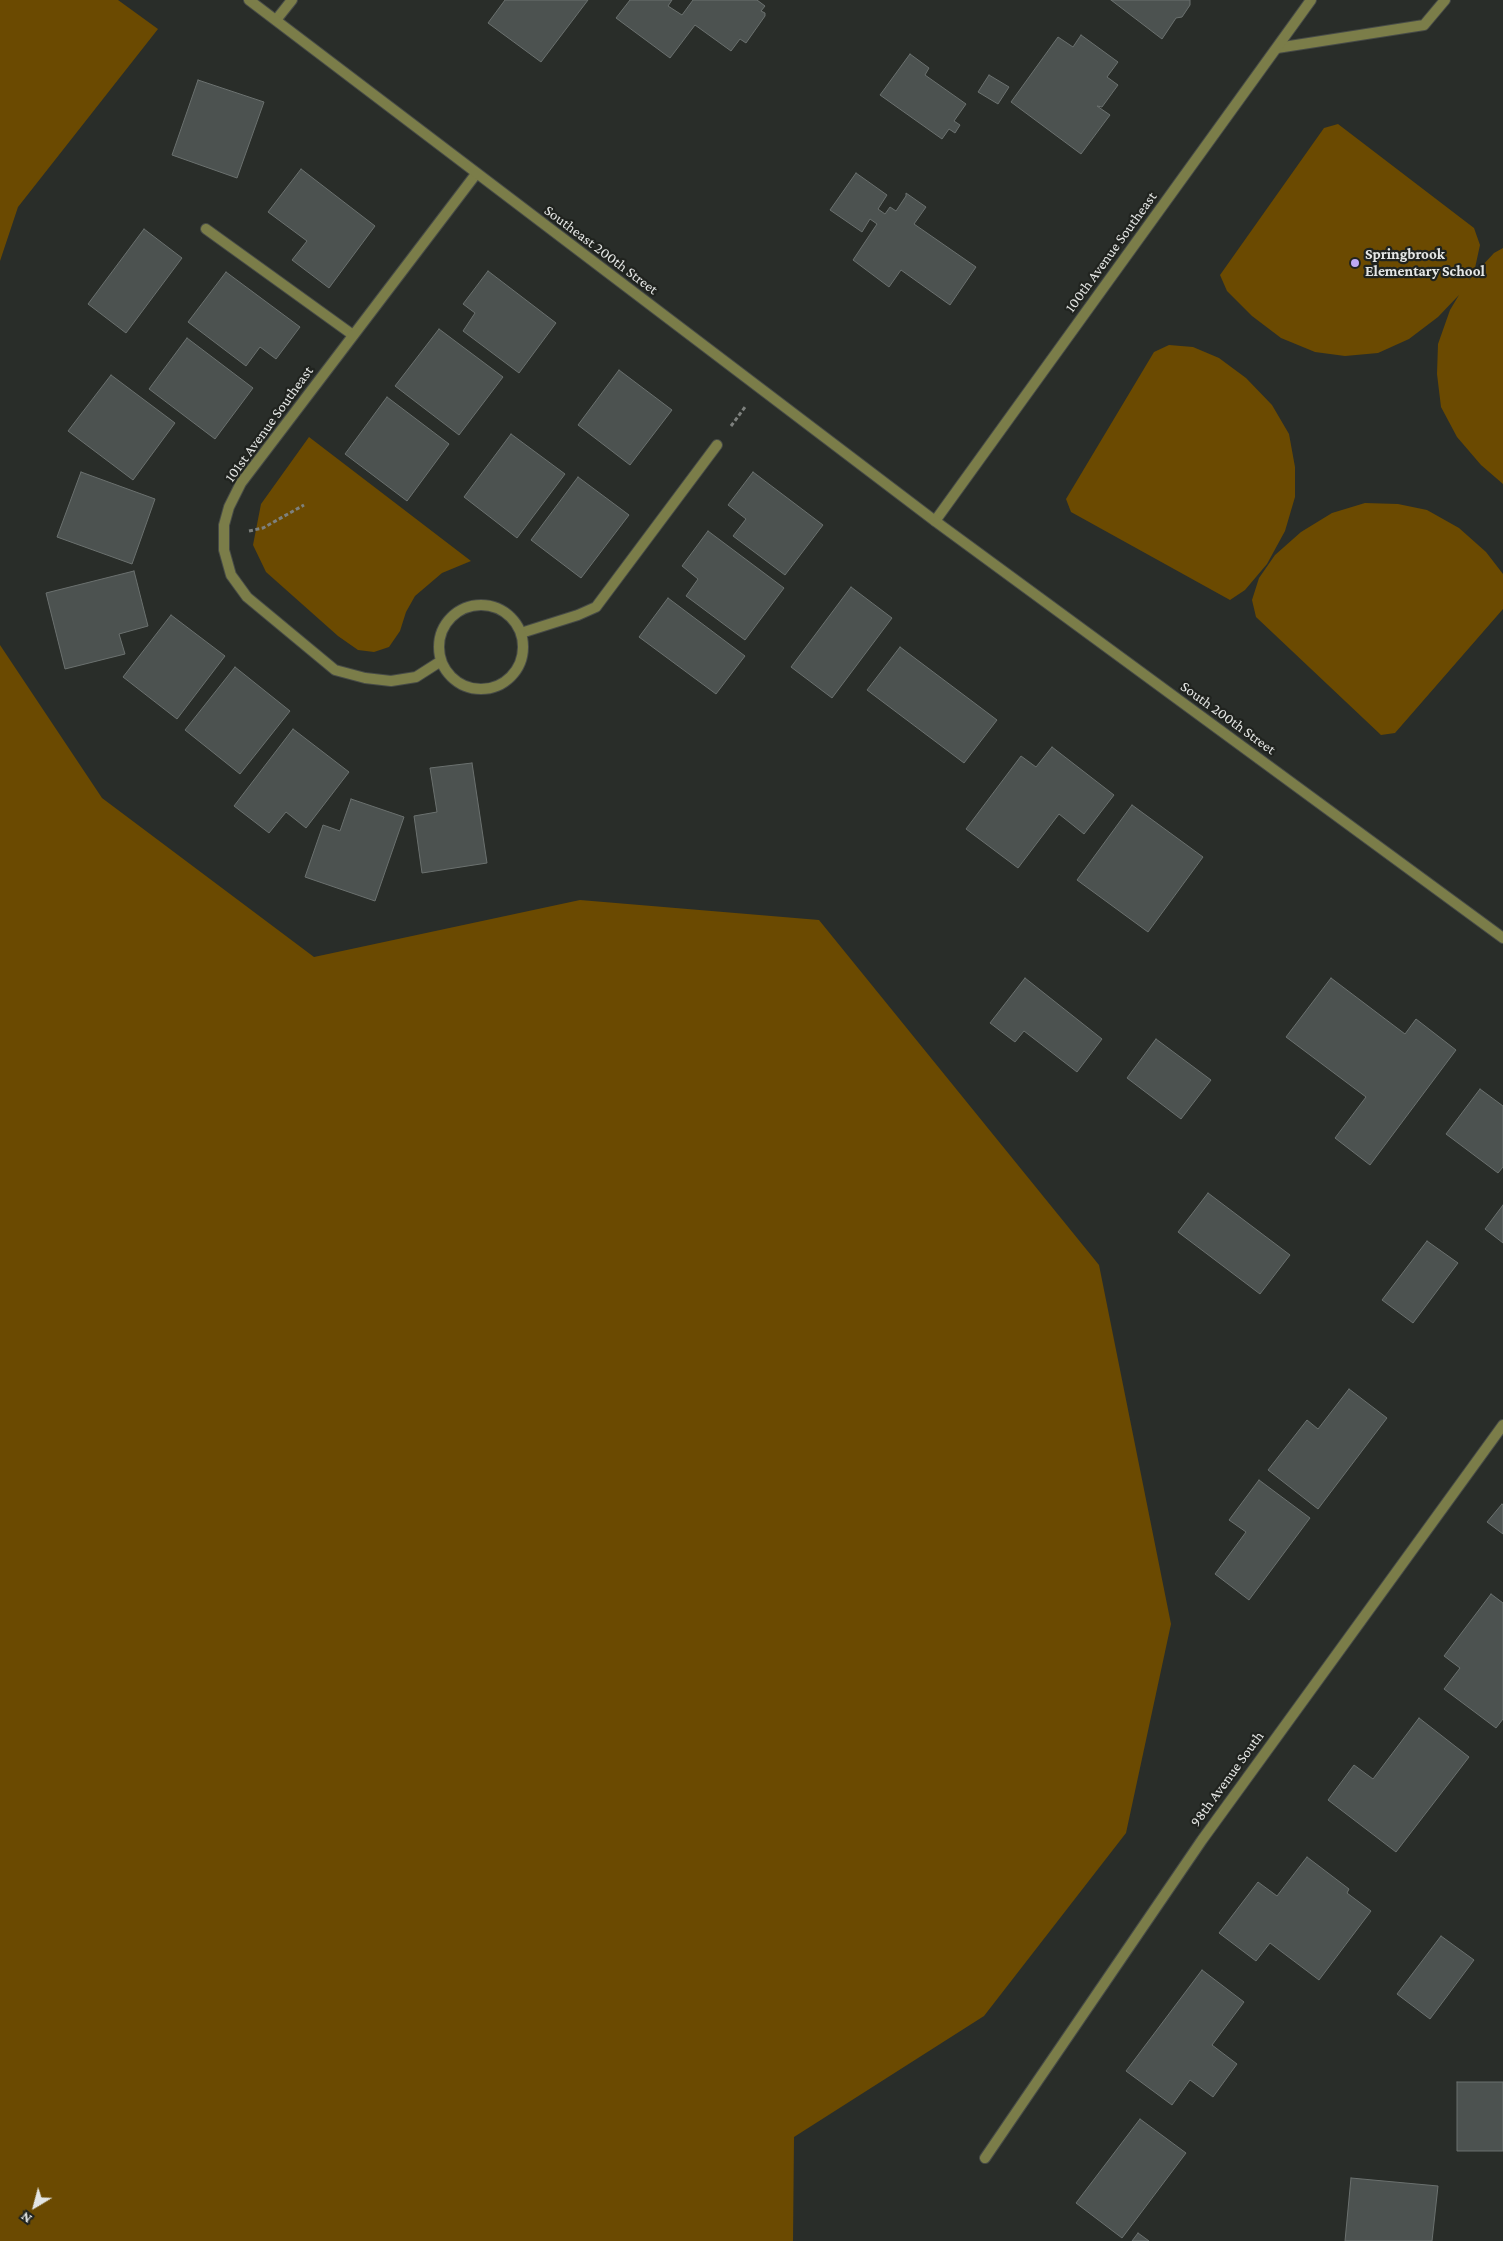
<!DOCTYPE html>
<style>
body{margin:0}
#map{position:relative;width:1503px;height:2241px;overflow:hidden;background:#292d29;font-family:"Crimson Pro",serif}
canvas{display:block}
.north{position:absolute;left:10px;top:2181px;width:50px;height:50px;-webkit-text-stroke:4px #20231f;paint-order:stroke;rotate:217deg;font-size:14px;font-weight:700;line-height:20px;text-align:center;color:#e4e6e4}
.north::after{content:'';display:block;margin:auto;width:18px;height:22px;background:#e4e6e4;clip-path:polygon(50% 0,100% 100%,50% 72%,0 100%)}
</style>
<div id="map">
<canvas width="1503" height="2241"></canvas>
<div class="north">N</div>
</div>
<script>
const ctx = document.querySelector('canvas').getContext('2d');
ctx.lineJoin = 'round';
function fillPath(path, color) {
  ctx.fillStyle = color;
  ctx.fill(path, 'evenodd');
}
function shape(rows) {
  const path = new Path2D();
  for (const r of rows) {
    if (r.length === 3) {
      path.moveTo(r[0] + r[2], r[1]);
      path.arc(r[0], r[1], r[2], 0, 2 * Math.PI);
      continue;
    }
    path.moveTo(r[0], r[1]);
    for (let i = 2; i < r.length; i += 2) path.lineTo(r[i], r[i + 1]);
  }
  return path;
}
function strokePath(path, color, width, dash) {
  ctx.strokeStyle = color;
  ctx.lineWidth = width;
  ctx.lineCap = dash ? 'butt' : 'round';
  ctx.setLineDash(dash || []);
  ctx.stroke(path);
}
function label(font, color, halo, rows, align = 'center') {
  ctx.font = font + ' "Crimson Pro",serif';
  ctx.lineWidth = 4.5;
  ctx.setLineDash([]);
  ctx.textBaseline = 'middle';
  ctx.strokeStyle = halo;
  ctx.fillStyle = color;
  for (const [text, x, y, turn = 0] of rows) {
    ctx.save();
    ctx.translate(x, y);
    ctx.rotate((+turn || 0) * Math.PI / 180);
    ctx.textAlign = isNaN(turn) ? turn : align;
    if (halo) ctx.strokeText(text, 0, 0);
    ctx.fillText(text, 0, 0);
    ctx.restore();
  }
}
const green = shape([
 [0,0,118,0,158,29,18,207,0,261],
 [1338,124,1474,228,1480,245,1475,268,1469,280,1494,253,1503,248,1503,484,1481,465,1457,437,1441,407,1437,374,1438,344,1450,310,1459,295,1438,317,1409,339,1378,353,1345,356,1315,352,1281,338,1252,316,1227,291,1220,275,1324,128],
 [1169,345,1193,347,1219,358,1246,378,1272,405,1289,434,1295,467,1295,497,1285,531,1267,564,1245,590,1230,600,1071,512,1066,499,1154,352],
 [309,437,471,561,442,573,415,596,406,612,400,631,389,647,374,652,358,650,338,636,266,572,253,545,261,504],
 [1365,503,1398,504,1427,510,1459,528,1486,552,1503,574,1503,609,1395,733,1381,735,1256,617,1252,600,1259,578,1275,555,1301,532,1332,513],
 [0,645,102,798,314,957,580,900,819,920,1099,1265,1171,1624,1126,1833,984,2016,794,2137,793,2241,0,2241]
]);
const building = shape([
 [505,0,588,0,541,62,488,23,505,0],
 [630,0,672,0,668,6,682,15,693,0,757,0,765,6,761,11,765,13,765,16,746,43,740,39,731,51,695,25,670,58,616,18,630,0],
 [1111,0,1190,0,1190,5,1182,17,1176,18,1162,39,1111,0],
 [1081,35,1118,62,1107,77,1118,85,1102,107,1097,106,1110,115,1081,154,1011,102,1058,37,1073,47,1081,35],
 [910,54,929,68,925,75,966,104,954,121,960,125,955,133,949,129,942,139,880,95,910,54],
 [989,75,1009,87,998,104,978,92,989,75],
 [198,80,264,102,237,178,172,155,198,80],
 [301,169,375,226,329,288,292,260,307,241,268,212,301,169],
 [856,173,887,195,878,209,885,214,890,207,896,211,906,196,906,193,926,207,914,224,976,267,950,305,901,270,889,287,853,260,877,224,870,219,862,232,830,210,856,173],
 [144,229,182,258,126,333,88,304,144,229],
 [488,271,556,323,519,373,463,331,475,313,463,304,488,271],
 [226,272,300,327,276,359,260,347,246,366,188,322,226,272],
 [439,329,503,377,459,435,395,386,439,329],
 [187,338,253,388,215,439,149,389,187,338],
 [619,370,672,410,630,465,578,425,619,370],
 [111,375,175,423,133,480,68,431,111,375],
 [387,397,449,444,407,501,345,454,387,397],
 [511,434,565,474,517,538,464,497,511,434],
 [81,472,155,499,132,564,57,537,81,472],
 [753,472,823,525,785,575,733,536,746,519,728,505,753,472],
 [578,477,629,515,581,578,531,540,578,477],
 [708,531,784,588,745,640,686,596,698,579,682,566,708,531],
 [134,571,148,626,119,634,125,654,65,669,46,593,134,571],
 [851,587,892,618,832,698,791,667,851,587],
 [668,598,745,656,716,694,639,637,668,598],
 [171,615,225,656,177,719,123,677,171,615],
 [900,647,997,720,964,763,867,690,900,647],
 [235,667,290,711,240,774,185,730,235,667],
 [293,729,349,772,306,828,286,812,269,833,234,806,293,729],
 [1052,747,1114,795,1084,834,1059,814,1018,868,966,829,1021,756,1036,767,1052,747],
 [472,763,487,863,422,873,414,816,437,812,430,768,472,763],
 [351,799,404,817,375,901,305,877,323,825,340,831,351,799],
 [1132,805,1203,857,1148,932,1077,880,1132,805],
 [1025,978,1102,1039,1077,1072,1024,1031,1015,1042,990,1023,1025,978],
 [1331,978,1405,1034,1416,1019,1456,1050,1370,1165,1335,1138,1366,1097,1286,1037,1331,978],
 [1156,1039,1211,1080,1181,1119,1127,1078,1156,1039],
 [1480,1089,1503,1106,1503,1167,1498,1173,1446,1134,1480,1089],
 [1208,1193,1290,1255,1260,1294,1178,1232,1208,1193],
 [1503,1205,1503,1243,1485,1229,1503,1205],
 [1427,1241,1458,1263,1413,1323,1382,1300,1427,1241],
 [1349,1389,1387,1418,1318,1509,1268,1470,1307,1420,1318,1429,1349,1389],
 [1259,1480,1310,1518,1249,1600,1215,1574,1246,1532,1229,1520,1259,1480],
 [1502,1504,1503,1505,1503,1534,1487,1522,1502,1504],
 [1491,1594,1503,1603,1503,1719,1496,1728,1444,1689,1460,1668,1444,1656,1491,1594],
 [1419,1718,1469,1757,1396,1852,1328,1800,1354,1765,1373,1779,1419,1718],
 [1307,1857,1349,1889,1347,1893,1371,1911,1319,1980,1270,1943,1256,1961,1219,1933,1258,1882,1277,1896,1307,1857],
 [1441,1936,1474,1960,1430,2019,1397,1994,1441,1936],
 [1202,1970,1244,2002,1212,2045,1237,2064,1213,2097,1190,2080,1172,2105,1126,2071,1202,1970],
 [1457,2082,1503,2082,1503,2151,1457,2151,1457,2082],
 [1140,2119,1186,2153,1122,2238,1076,2203,1140,2119],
 [1351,2178,1438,2186,1432,2241,1345,2241,1351,2178],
 [1138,2233,1149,2241,1132,2241,1138,2233]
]);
const path = shape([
 [731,426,745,407],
 [249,531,263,528,304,505]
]);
const service = shape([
 [276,20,292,0],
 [1277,48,1424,25,1445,0],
 [206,229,353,335],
 [521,633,578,615,596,607,717,445]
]);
const minor = shape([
 [935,521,1311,0],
 [481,647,42],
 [441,661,416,677,391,681,365,678,335,670,247,597,231,575,224,550,224,525,229,507,241,483,476,174],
 [985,2158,1202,1840,1503,1425]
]);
const tertiary = shape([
 [249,0,935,521,1503,938]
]);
const markers = [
 [1355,263,5,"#bda9f5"]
];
const streetNames = [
 ["Southeast 200th Street",601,250,37],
 ["100th Avenue Southeast",1111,252,-54],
 ["101st Avenue Southeast",269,424,-54],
 ["South 200th Street",1228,718,36],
 ["98th Avenue South",1227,1779,-54]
];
const poiNames = [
 ["Springbrook",1365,254],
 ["Elementary School",1365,271]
];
fillPath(green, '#6b4a01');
fillPath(building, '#4c5250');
strokePath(building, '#6b716f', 1);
strokePath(service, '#474b47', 12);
strokePath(minor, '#474b47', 12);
strokePath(tertiary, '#474b47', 12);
strokePath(path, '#7d807d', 3, [4, 2.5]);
strokePath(service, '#7b7d49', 10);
strokePath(minor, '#7b7d49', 10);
strokePath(tertiary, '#7b7d49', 10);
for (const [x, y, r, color] of markers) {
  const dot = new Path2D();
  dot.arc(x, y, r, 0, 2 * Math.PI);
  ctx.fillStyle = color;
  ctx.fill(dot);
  strokePath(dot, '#20231f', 2);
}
label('15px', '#e4e6e4', '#20231f', streetNames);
label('bold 15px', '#e4e6e4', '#20231f', poiNames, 'left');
</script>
